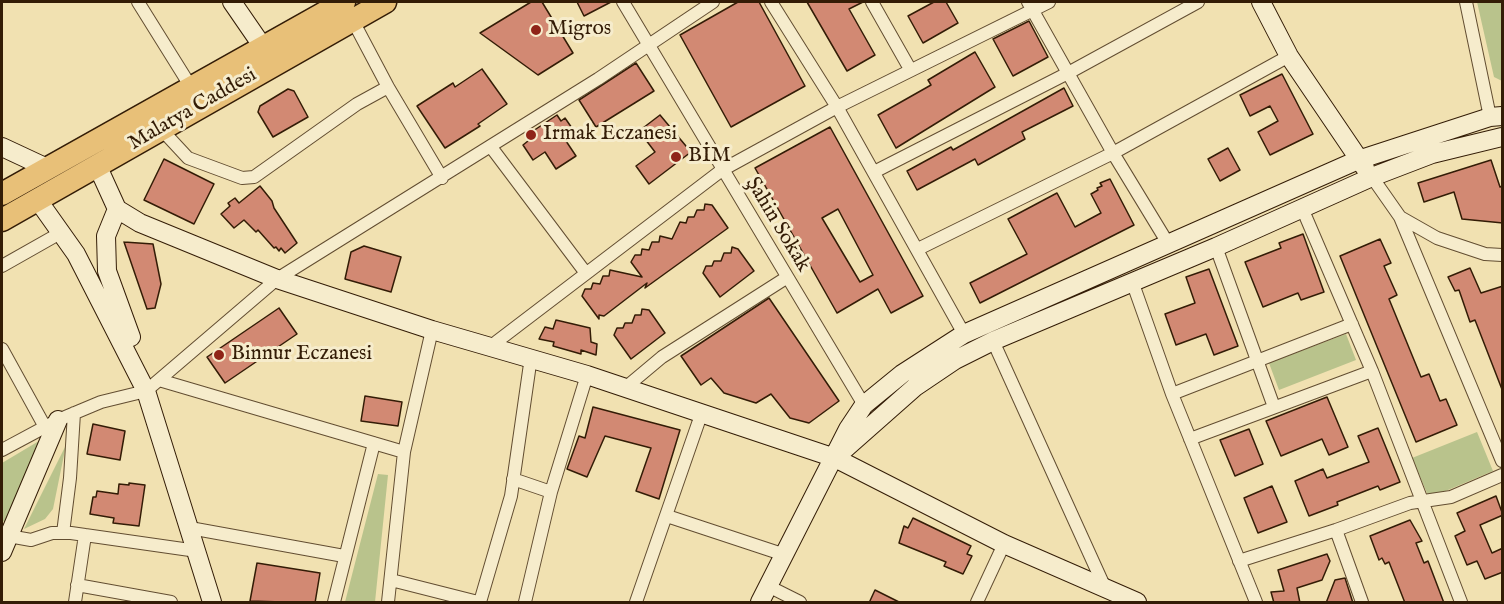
<!DOCTYPE html>
<meta charset="utf-8">
<style>
body{margin:0}
#map{position:relative;width:1504px;height:604px;overflow:hidden;background:#f1e1b1;font-family:"IM FELL English",serif}
canvas{display:block}
.frame{position:absolute;inset:0;border:3px solid #331c06;pointer-events:none}
</style>
<div id="map">
<canvas width="1504" height="604"></canvas>
<div class="frame"></div>
</div>
<script>
const ctx = document.querySelector('canvas').getContext('2d');
ctx.lineJoin = 'round';
function fillPath(path, color) {
  ctx.fillStyle = color;
  ctx.fill(path, 'evenodd');
}
function shape(rows) {
  const path = new Path2D();
  for (const r of rows) {
    path.moveTo(r[0], r[1]);
    for (let i = 2; i < r.length; i += 2) path.lineTo(r[i], r[i + 1]);
  }
  return path;
}
function strokePath(path, color, width, dash) {
  ctx.strokeStyle = color;
  ctx.lineWidth = width;
  ctx.lineCap = dash ? 'butt' : 'round';
  ctx.setLineDash(dash || []);
  ctx.stroke(path);
}
function label(font, color, halo, rows, align = 'center') {
  ctx.font = font + ' "IM FELL English",serif';
  ctx.lineWidth = 6;
  ctx.setLineDash([]);
  ctx.textBaseline = 'middle';
  ctx.strokeStyle = halo;
  ctx.fillStyle = color;
  for (const [text, x, y, turn = 0] of rows) {
    ctx.save();
    ctx.translate(x, y);
    ctx.rotate((+turn || 0) * Math.PI / 180);
    ctx.textAlign = isNaN(turn) ? turn : align;
    if (halo) ctx.strokeText(text, 0, 0);
    ctx.fillText(text, 0, 0);
    ctx.restore();
  }
}
const green = shape([
 [1477,2,1502,2,1502,81,1494,77],
 [1346,334,1356,360,1279,390,1269,363],
 [1477,432,1493,471,1429,498,1412,458],
 [44,438,8,520,2,522,2,463],
 [66,445,53,509,45,519,24,529],
 [378,474,388,475,375,602,345,602]
]);
const building = shape([
 [531,2,542,2,573,53,538,75,480,33,531,2],
 [577,2,611,2,584,16,577,2],
 [738,2,759,2,805,86,731,127,680,35,738,2],
 [807,2,863,2,849,9,875,55,847,71,807,2],
 [934,2,946,2,958,23,923,43,908,16,934,2],
 [1029,21,1048,57,1013,76,993,39,1029,21],
 [975,52,995,87,896,148,878,115,931,85,928,80,975,52],
 [636,63,654,91,596,127,579,100,636,63],
 [482,69,507,104,478,124,480,126,445,148,417,106,453,83,455,87,482,69],
 [1282,74,1313,134,1270,155,1258,132,1278,121,1270,106,1250,116,1240,95,1282,74],
 [1064,88,1073,106,1022,132,1025,139,978,165,975,159,917,190,907,171,951,147,953,150,1064,88],
 [288,89,294,91,308,117,273,137,258,112,260,106,288,89],
 [557,115,561,121,565,118,574,131,564,138,576,156,556,169,545,152,533,160,523,145,528,141,527,135,557,115],
 [660,115,691,152,649,184,636,166,655,152,639,131,660,115],
 [830,127,923,296,891,313,878,289,837,313,755,168,830,127],
 [838,209,873,275,860,282,822,218,838,209],
 [1228,148,1240,170,1220,181,1208,159,1228,148],
 [164,159,214,184,194,224,144,200,164,159],
 [1491,160,1500,187,1503,186,1503,223,1462,219,1454,192,1424,202,1418,183,1491,160],
 [1110,179,1134,225,980,303,970,283,1027,254,1008,219,1057,193,1075,227,1101,213,1091,194,1098,190,1097,188,1102,186,1100,183,1110,179],
 [260,186,272,201,274,208,297,243,285,253,281,248,279,251,276,247,274,248,258,230,256,232,244,220,234,228,221,214,230,206,228,203,235,198,239,203,260,186],
 [705,204,712,205,728,228,645,288,647,283,604,316,599,315,599,319,582,296,585,289,591,289,593,283,600,284,603,276,609,276,610,270,642,277,631,262,635,255,641,255,642,249,649,250,652,242,659,242,660,236,672,239,680,222,686,223,688,217,694,217,697,210,704,210,705,204],
 [1303,234,1324,292,1301,300,1298,293,1263,307,1245,262,1281,248,1279,243,1303,234],
 [1380,239,1391,263,1384,266,1397,295,1389,299,1421,377,1429,374,1440,401,1446,399,1457,425,1416,442,1340,256,1380,239],
 [124,242,153,244,161,284,155,308,147,309,124,242],
 [364,246,401,257,391,292,345,279,351,252,364,246],
 [732,247,738,249,754,271,720,297,703,273,706,266,712,266,714,261,721,261,724,253,731,253,732,247],
 [1470,268,1481,293,1503,286,1503,392,1475,320,1470,322,1459,290,1455,291,1448,277,1470,268],
 [1209,269,1238,346,1214,355,1206,334,1176,345,1165,314,1195,303,1186,277,1209,269],
 [769,298,839,401,809,423,790,418,771,394,756,403,724,393,711,378,701,385,681,356,769,298],
 [279,308,297,334,225,383,207,357,279,308],
 [642,309,649,310,665,333,631,359,614,335,617,328,623,328,625,323,632,323,635,315,641,315,642,309],
 [556,320,590,328,591,342,597,344,596,355,581,350,581,354,553,346,554,342,539,339,545,327,553,329,556,320],
 [365,396,402,402,398,426,361,421,365,396],
 [1327,397,1348,447,1329,455,1322,439,1281,456,1266,421,1327,397],
 [593,407,680,430,659,499,636,491,651,448,605,436,587,477,567,469,579,436,585,438,593,407],
 [93,424,125,431,120,460,87,454,93,424],
 [1378,428,1400,482,1380,490,1378,486,1337,502,1338,505,1309,516,1295,481,1323,469,1327,478,1369,462,1358,436,1378,428],
 [1249,429,1263,464,1235,476,1220,440,1249,429],
 [129,483,145,485,139,526,113,523,114,518,90,514,93,497,96,497,97,491,118,494,119,484,129,485,129,483],
 [1272,486,1287,522,1258,533,1244,498,1272,486],
 [1496,496,1503,515,1480,525,1492,553,1503,548,1503,572,1485,579,1477,561,1467,565,1455,536,1465,531,1457,513,1496,496],
 [913,518,971,546,967,554,972,556,963,574,944,566,946,562,899,543,904,526,908,528,913,518],
 [1410,520,1422,541,1416,543,1424,563,1428,561,1444,603,1405,603,1389,562,1385,564,1382,558,1379,560,1370,536,1410,520],
 [1327,554,1330,561,1322,580,1297,588,1300,603,1274,603,1271,592,1284,591,1278,570,1327,554],
 [257,563,320,573,315,603,250,601,257,563],
 [1345,578,1353,603,1326,603,1335,580,1345,578],
 [875,590,901,603,869,603,875,590]
]);
const street = shape([
 [138,2,191,87],
 [623,2,864,405],
 [771,2,837,107,964,334],
 [872,2,910,69],
 [1028,2,1113,153,1169,245],
 [1466,2,1490,117],
 [352,19,388,87,442,178],
 [161,129,188,158,242,178,254,177,357,104,388,87],
 [491,147,585,272],
 [874,172,1070,72,1198,2],
 [1372,177,1400,217,1502,461],
 [1302,208,1372,371,1461,602],
 [1400,217,1437,238,1485,254,1502,255],
 [1216,247,1274,407],
 [918,249,1113,153,1289,56],
 [2,266,62,232],
 [1132,281,1172,394,1256,602],
 [993,341,1105,588],
 [491,346,722,170,837,107,1049,2],
 [2,349,45,427],
 [159,380,404,452],
 [625,388,662,357,786,278],
 [1172,394,1352,324],
 [1190,439,1372,371],
 [2,450,58,420,101,402,146,391,277,279,598,79,713,2],
 [513,479,551,492],
 [667,516,782,554],
 [190,528,344,556],
 [1336,530,1362,602],
 [63,533,70,478,74,413],
 [3,535,31,540,52,533,71,533,197,551],
 [1239,561,1336,530,1410,503,1451,497,1502,475],
 [391,580,478,602],
 [77,585,171,602],
 [768,586,800,602],
 [75,602,85,535],
 [334,602,374,443],
 [388,602,404,452,432,330],
 [480,602,511,496,531,357],
 [525,602,551,492,587,375],
 [636,602,702,412],
 [977,602,1004,544]
]);
const secondary = shape([
 [232,2,263,47],
 [1261,2,1289,56,1365,168],
 [2,147,47,168],
 [97,165,117,209,140,223,277,279,432,330,587,375,835,458,1004,544,1137,602],
 [37,199,76,254,146,391,212,602],
 [117,209,106,236,107,271,131,337],
 [838,455,915,387,955,360,993,341,1216,247,1372,177,1432,154,1502,137],
 [2,552,58,420],
 [760,602,848,429,864,405,902,374,964,334,1358,160,1490,117,1502,116]
]);
const highway = shape([
 [2,194,344,2],
 [2,220,385,2]
]);
const markers = [
 [536,30,6,"#8f2418"],
 [531,135,6,"#8f2418"],
 [676,157,6,"#8f2418"],
 [219,355,6,"#8f2418"]
];
const poiNames = [
 ["Migros",548,30],
 ["Irmak Eczanesi",543,135],
 ["BİM",688,157],
 ["Binnur Eczanesi",231,355]
];
const streetNames = [
 ["Malatya Caddesi",193,110,-30],
 ["Şahin Sokak",777,225,59]
];
fillPath(green, '#b9c38c');
fillPath(building, '#d28973');
strokePath(building, '#331c06', 1.5);
strokePath(street, '#624d31', 14);
strokePath(secondary, '#331c06', 20);
strokePath(highway, '#331c06', 25);
strokePath(street, '#f6eccc', 12);
strokePath(secondary, '#f6eccc', 18);
strokePath(highway, '#e8c078', 22);
for (const [x, y, r, color] of markers) {
  const dot = new Path2D();
  dot.arc(x, y, r, 0, 2 * Math.PI);
  ctx.fillStyle = color;
  ctx.fill(dot);
  strokePath(dot, '#f6eccc', 2);
}
label('21px', '#331c06', '#f6eccc', poiNames, 'left');
label('21px', '#331c06', '#f6eccc', streetNames);
</script>
